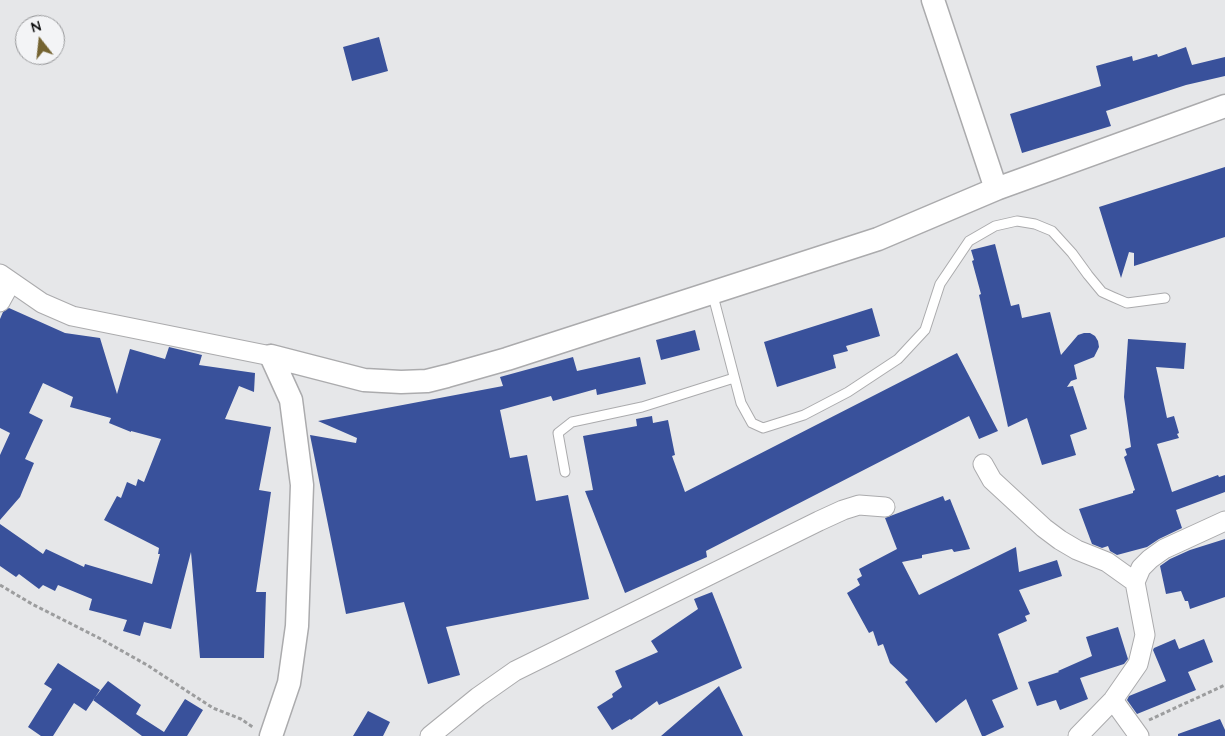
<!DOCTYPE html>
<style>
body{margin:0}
#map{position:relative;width:1225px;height:736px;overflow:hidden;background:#e6e7e9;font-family:Quicksand,sans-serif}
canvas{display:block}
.north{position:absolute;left:15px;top:15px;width:50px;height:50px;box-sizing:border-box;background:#f3f4f6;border:1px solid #97989a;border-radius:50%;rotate:344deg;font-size:14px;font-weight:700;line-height:20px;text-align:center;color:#0e0e0f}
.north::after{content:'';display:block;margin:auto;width:18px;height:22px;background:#746331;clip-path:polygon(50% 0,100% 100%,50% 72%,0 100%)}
</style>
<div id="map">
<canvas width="1225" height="736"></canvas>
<div class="north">N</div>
</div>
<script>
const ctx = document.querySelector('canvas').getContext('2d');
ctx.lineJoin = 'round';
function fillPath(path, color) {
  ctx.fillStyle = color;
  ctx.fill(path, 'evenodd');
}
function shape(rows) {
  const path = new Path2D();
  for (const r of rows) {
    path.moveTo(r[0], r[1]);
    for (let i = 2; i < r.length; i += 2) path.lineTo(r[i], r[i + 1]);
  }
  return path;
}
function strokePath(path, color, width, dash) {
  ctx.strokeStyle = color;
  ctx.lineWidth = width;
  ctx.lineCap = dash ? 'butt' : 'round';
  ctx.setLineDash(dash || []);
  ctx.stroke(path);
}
const building = shape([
 [379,37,388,71,352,81,343,47],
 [1186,47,1192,65,1225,57,1225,76,1186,85,1106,111,1111,126,1022,153,1010,114,1101,86,1096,66,1132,56,1133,61,1157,54,1158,57],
 [1225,167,1225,237,1134,266,1134,253,1129,252,1121,278,1099,207],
 [995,244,1011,306,1019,304,1022,318,1050,312,1061,355,1078,335,1084,333,1090,333,1095,336,1098,341,1099,347,1094,357,1074,365,1077,379,1071,381,1067,387,1073,386,1087,429,1070,435,1076,455,1042,465,1027,418,1008,427,979,295,981,294,972,261,974,260,971,250],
 [9,308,65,333,100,338,117,394,130,349,165,359,169,347,202,355,199,365,255,373,254,392,239,386,225,419,271,427,259,490,271,492,256,592,266,592,264,658,200,658,191,552,171,629,144,622,140,636,123,631,127,620,89,610,92,599,58,585,55,591,43,585,39,589,19,574,16,577,0,566,0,524,43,554,46,549,84,567,85,564,152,584,160,554,158,554,159,548,104,520,117,496,121,498,127,482,136,486,138,479,144,482,161,439,131,431,131,432,109,423,111,418,70,407,73,397,43,383,29,413,43,420,25,459,34,463,20,497,0,520,0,455,10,433,0,428,0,319,3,312],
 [872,308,880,336,846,346,848,351,833,355,836,368,777,387,764,342],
 [695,330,700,350,661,360,656,340],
 [1128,339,1186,343,1184,369,1156,367,1167,418,1174,416,1179,433,1177,434,1179,438,1157,444,1172,492,1218,475,1219,477,1225,475,1225,492,1176,510,1182,528,1159,539,1147,547,1117,555,1110,551,1108,546,1102,548,1092,544,1079,509,1133,493,1133,491,1135,490,1124,457,1127,455,1125,449,1131,447,1124,397],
 [957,353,998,431,979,439,969,416,706,551,707,557,625,593,585,491,593,490,583,436,637,426,636,419,652,416,653,423,668,420,675,455,672,456,685,492],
 [573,357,577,371,640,357,646,384,597,395,596,389,553,401,551,396,500,410,510,458,527,455,536,501,568,495,589,599,446,627,460,675,428,684,404,602,346,614,310,435,356,443,357,438,318,421,503,386,500,377],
 [943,496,945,501,950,499,970,549,954,552,952,549,922,555,922,558,902,562,919,595,1016,547,1019,572,1057,560,1062,576,1019,590,1030,614,1025,616,1027,621,998,634,1018,689,992,700,1004,727,985,736,982,736,966,699,936,723,905,682,908,680,890,663,883,644,878,646,873,631,869,633,847,593,860,585,857,579,862,576,859,569,897,549,885,518],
 [1225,539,1225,597,1190,609,1188,601,1185,601,1181,591,1166,594,1160,566,1170,559,1190,550],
 [712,592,742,668,659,705,657,701,631,720,630,719,612,730,597,707,613,697,612,694,622,687,615,671,658,652,651,641,698,609,694,599],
 [1118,627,1128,659,1124,664,1080,678,1088,699,1060,710,1056,700,1037,706,1028,682,1059,672,1058,671,1092,656,1086,637],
 [1175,639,1179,649,1204,639,1213,662,1188,672,1196,690,1137,714,1127,700,1129,696,1166,681,1153,650,1154,648],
 [58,663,100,690,86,711,74,703,53,736,41,736,28,727,52,689,44,684],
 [108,681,141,705,136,714,164,732,185,699,203,710,187,736,142,736,93,700],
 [719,686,743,736,661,736],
 [368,711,390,722,383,736,353,736],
 [1220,719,1225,730,1225,736,1178,736,1178,734]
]);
const path = shape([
 [0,585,32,604,99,638,147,665,213,708,241,719,254,728],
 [1149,720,1225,685]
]);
const service = shape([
 [712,292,741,403,752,423,763,428,804,415,848,392,898,359,925,330,940,284,969,241,995,226,1017,221,1035,224,1052,231,1072,253,1088,275,1102,292,1113,297,1127,303,1165,298],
 [565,472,558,433,572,422,642,407,734,378]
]);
const minor = shape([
 [0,274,42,303,72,316,271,356],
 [0,302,11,282],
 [983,464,992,480,1044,528,1060,540,1077,550,1107,562,1135,582],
 [1113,700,1139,736],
 [430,736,478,697,515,671,819,521,843,510,859,505,885,507],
 [1078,736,1113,700,1138,664,1145,635,1135,582,1141,568,1150,559,1164,549,1225,521]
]);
const tertiary = shape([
 [933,0,996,189],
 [271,356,364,380,401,382,427,381,447,376,507,359,878,239,996,189,1225,106],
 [271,736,289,683,297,626,302,485,291,400,271,356]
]);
fillPath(building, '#39519b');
strokePath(service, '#ababad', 11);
strokePath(minor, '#ababad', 21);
strokePath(tertiary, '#ababad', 25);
strokePath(path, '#9c9d9e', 3, [4, 2.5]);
strokePath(service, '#fff', 9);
strokePath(minor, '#fff', 19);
strokePath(tertiary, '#fff', 22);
</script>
